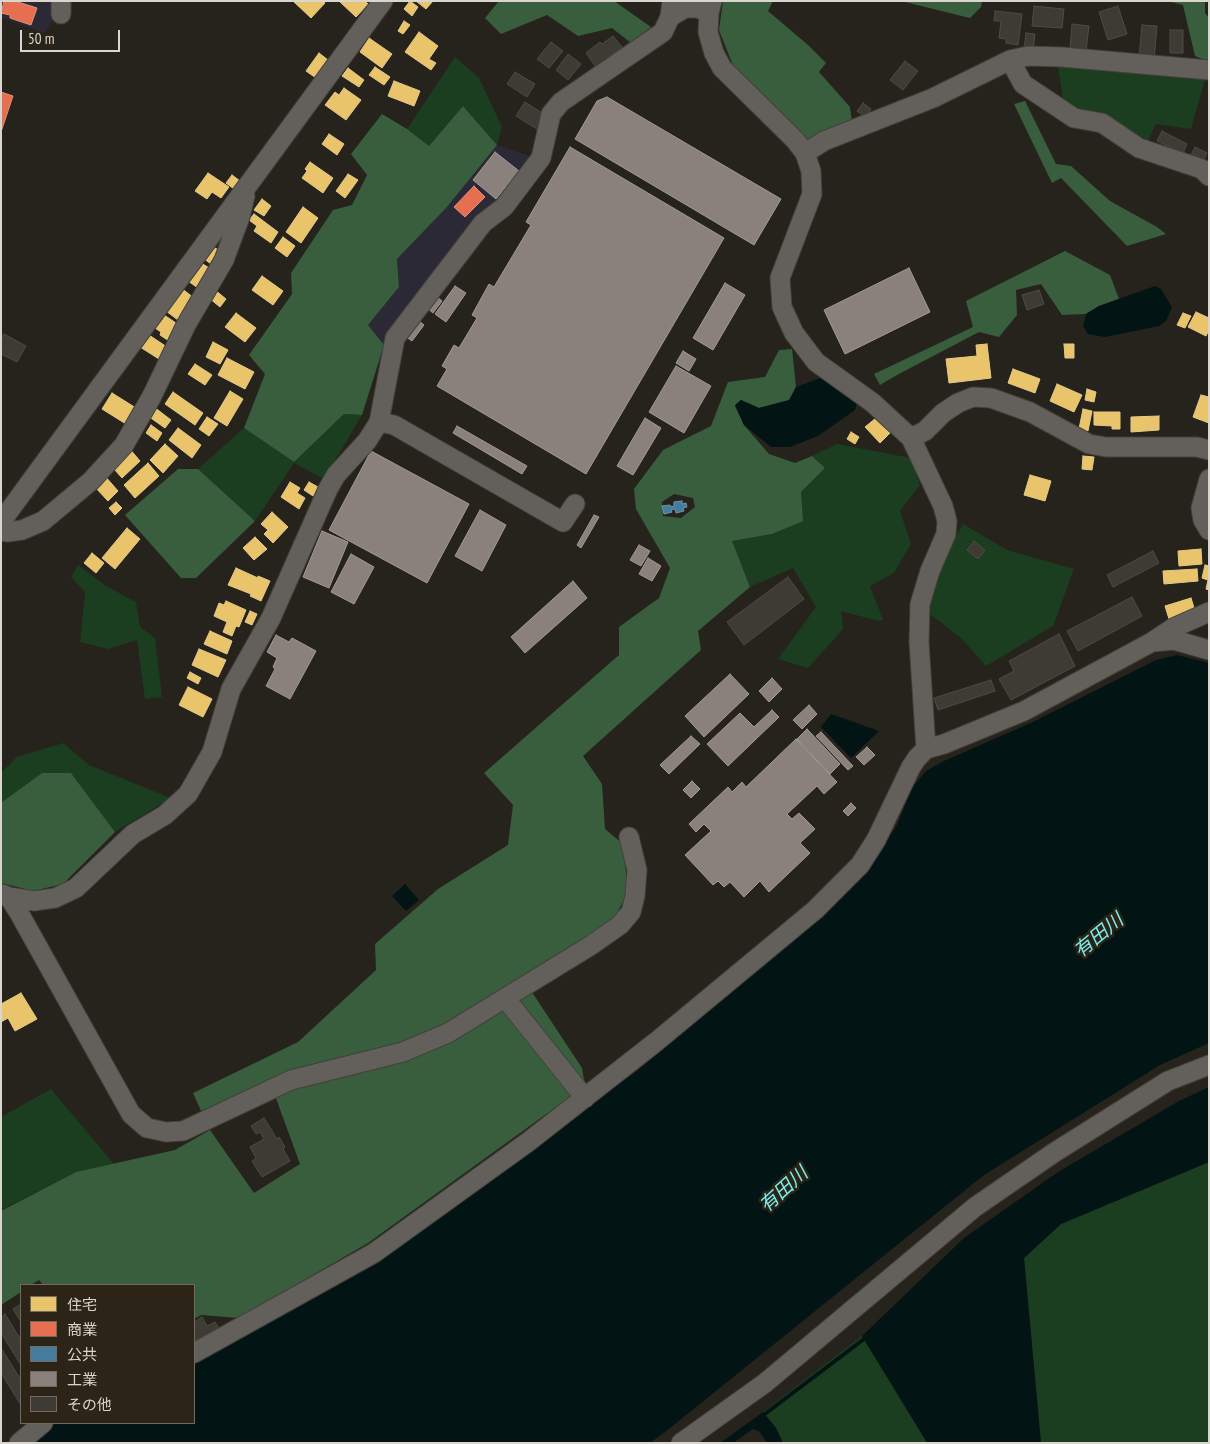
<!DOCTYPE html>
<meta charset="utf-8">
<style>
body{margin:0}
#map{position:relative;width:1210px;height:1444px;overflow:hidden;background:#26231c;font-family:"PT Sans Narrow","Noto Sans JP",sans-serif}
canvas{display:block}
.frame{position:absolute;inset:0;border:2px solid #dbd6cd;pointer-events:none}
.legend{position:absolute;left:20px;top:1284px;width:175px;height:140px;box-sizing:border-box;background:#2b2417;border:1px solid #716b60;margin:0;padding:6px 9px;list-style:none;font-size:15px;color:#dbd6cd}
.legend li{display:flex;align-items:center;gap:10px;height:25px}
.legend b{width:25px;border:1px solid #716b60}
.scale{position:absolute;left:20px;top:30px;width:100px;height:22px;box-sizing:border-box;border:2px solid #dbd6cd;border-top:0;padding-left:6px;font-size:15px;line-height:18px;white-space:nowrap;color:#dbd6cd;-webkit-text-stroke:4px #2b2417;paint-order:stroke}
</style>
<div id="map">
<canvas width="1210" height="1444"></canvas>
<div class="frame"></div>
<ul class="legend">
<li><b style="height:14px;background:#e9c46a"></b>住宅</li>
<li><b style="height:14px;background:#e76f51"></b>商業</li>
<li><b style="height:14px;background:#457b9d"></b>公共</li>
<li><b style="height:14px;background:#8a817c"></b>工業</li>
<li><b style="height:14px;background:#3e3b35"></b>その他</li>
</ul>
<div class="scale">50 m</div>
</div>
<script>
const ctx = document.querySelector('canvas').getContext('2d');
ctx.lineJoin = 'round';
function fillPath(path, color) {
  ctx.fillStyle = color;
  ctx.fill(path, 'evenodd');
}
function shape(rows) {
  const path = new Path2D();
  for (const r of rows) {
    path.moveTo(r[0], r[1]);
    for (let i = 2; i < r.length; i += 2) path.lineTo(r[i], r[i + 1]);
  }
  return path;
}
function strokePath(path, color, width, dash) {
  ctx.strokeStyle = color;
  ctx.lineWidth = width;
  ctx.lineCap = dash ? 'butt' : 'round';
  ctx.setLineDash(dash || []);
  ctx.stroke(path);
}
function label(font, color, halo, rows, align = 'center') {
  ctx.font = font + ' "PT Sans Narrow","Noto Sans JP",sans-serif';
  ctx.lineWidth = 5;
  ctx.setLineDash([]);
  ctx.textBaseline = 'middle';
  ctx.strokeStyle = halo;
  ctx.fillStyle = color;
  for (const [text, x, y, turn = 0] of rows) {
    ctx.save();
    ctx.translate(x, y);
    ctx.rotate((+turn || 0) * Math.PI / 180);
    ctx.textAlign = isNaN(turn) ? turn : align;
    if (halo) ctx.strokeText(text, 0, 0);
    ctx.fillText(text, 0, 0);
    ctx.restore();
  }
}
const commercial = shape([
 [1,1,56,1,58,11,45,33,1,18],
 [497,145,535,158,384,345,368,325,399,287,397,259,447,207]
]);
const green = shape([
 [455,57,479,78,502,127,497,145,463,106,429,146,407,129],
 [1057,60,1206,76,1191,129,1156,124,1148,141,1116,122,1064,106],
 [344,414,362,415,324,479,294,463,255,521,198,469,244,428,294,462],
 [837,444,911,458,920,485,900,511,911,544,894,573,870,586,883,620,878,621,841,611,843,629,808,668,778,659,816,607,793,568,750,587,731,541,772,534,801,492,825,468,812,456],
 [963,524,1007,550,1074,569,1053,626,986,666,962,639,930,614,933,577],
 [78,565,106,586,136,602,140,627,155,638,162,697,145,699,137,640,108,649,80,642,85,592,71,577],
 [63,743,89,765,171,798,115,832,71,773,42,773,2,802,1,773,17,757],
 [51,1089,114,1164,76,1172,1,1210,1,1117],
 [1209,1162,1209,1443,1041,1443,1024,1258,1061,1224],
 [862,1336,926,1441,926,1443,783,1443,776,1428,763,1412]
]);
const forest = shape([
 [499,1,614,1,651,27,631,43,612,28,578,36,547,15,501,34,485,18],
 [723,1,773,1,768,11,808,45,826,63,819,72,850,107,852,122,808,140,734,68,719,30],
 [901,1,982,1,981,7,970,18],
 [1167,1,1205,1,1205,13,1209,18,1209,62,1195,56,1183,5],
 [1025,101,1056,164,1071,166,1110,201,1157,227,1166,234,1127,246,1061,178,1052,183,1014,104],
 [463,106,497,145,447,207,397,259,399,287,368,325,384,345,362,415,344,414,294,462,244,428,265,374,249,355,292,294,291,273,333,210,352,205,367,175,351,154,382,114,407,129,429,146],
 [1065,251,1110,275,1119,299,1099,306,1086,314,1062,315,1041,284,1016,290,1017,315,999,337,979,332,897,375,880,385,874,374,973,327,966,301],
 [792,349,796,387,790,400,759,408,741,400,735,406,744,425,769,454,795,463,812,456,825,468,801,492,803,521,772,534,732,541,750,587,698,631,701,650,583,756,602,784,605,829,623,844,628,893,612,922,524,980,582,1068,585,1086,368,1243,239,1318,201,1315,194,1319,194,1285,43,1285,39,1280,31,1285,21,1285,21,1292,1,1305,1,1211,76,1172,175,1150,210,1130,254,1193,300,1164,270,1082,201,1111,193,1093,298,1042,376,970,375,944,438,889,508,845,513,805,484,773,619,655,619,627,659,598,670,568,636,509,634,489,663,450,711,426,728,382,765,377,779,350],
 [674,494,693,498,695,507,681,518,663,516,662,502],
 [178,469,198,469,255,521,196,578,181,578,125,515],
 [42,773,71,773,115,832,63,884,33,891,1,883,1,801,2,802]
]);
const water = shape([
 [1155,286,1161,289,1172,307,1166,321,1159,326,1105,337,1088,334,1083,326,1086,314,1099,306],
 [823,377,857,403,855,410,818,436,790,447,771,447,744,425,735,405,741,400,759,408,789,400,796,387],
 [1177,655,1209,663,1209,1043,1160,1065,984,1175,670,1428,650,1443,31,1443,56,1423,194,1423,194,1363,241,1338,373,1262,637,1071,831,906,871,866,897,825,912,788,926,771,944,761,1033,722,1156,660],
 [831,714,879,731,851,758,821,727],
 [405,884,419,900,406,911,392,896],
 [1209,1087,1209,1162,1061,1224,1024,1258,1041,1443,926,1443,926,1441,862,1336,964,1238,1058,1172,1179,1101],
 [763,1412,776,1428,783,1443,767,1443,760,1432,753,1429,733,1443,720,1443]
]);
const homes = shape([
 [293,1,323,1,325,3,311,18,293,1],
 [339,1,365,1,368,4,356,17,339,1],
 [410,1,418,7,412,16,404,9,410,1],
 [416,1,433,1,426,9,416,1],
 [404,21,410,25,403,34,398,31,404,21],
 [419,32,438,46,429,59,436,63,431,70,405,52,419,32],
 [369,38,392,54,382,68,360,52,369,38],
 [319,53,328,60,316,78,306,71,319,53],
 [375,67,390,77,384,85,369,75,375,67],
 [348,68,364,80,359,87,342,76,348,68],
 [394,81,420,91,414,106,388,96,394,81],
 [344,88,361,100,346,120,325,105,335,92,339,95,344,88],
 [329,134,344,144,337,155,322,144,329,134],
 [310,162,333,178,323,193,302,178,307,171,305,169,310,162],
 [208,173,229,187,221,198,212,192,207,199,195,191,208,173],
 [348,174,358,180,345,198,336,191,348,174],
 [232,175,240,181,234,189,226,183,232,175],
 [262,199,271,206,264,216,254,210,262,199],
 [303,207,318,218,301,243,286,232,303,207],
 [254,214,278,232,271,243,254,231,257,226,249,220,254,214],
 [283,237,295,246,287,257,275,248,283,237],
 [212,246,220,251,211,264,203,258,212,246],
 [201,263,211,269,198,288,188,281,201,263],
 [262,276,283,291,273,305,252,290,262,276],
 [181,288,194,298,178,320,166,311,181,288],
 [215,290,226,299,220,307,209,298,215,290],
 [1196,312,1209,318,1209,330,1206,336,1188,327,1196,312],
 [236,313,256,328,245,342,225,327,236,313],
 [1183,313,1191,316,1185,328,1177,325,1183,313],
 [164,315,179,325,169,341,160,335,161,332,155,328,164,315],
 [149,335,167,347,159,359,140,347,149,335],
 [213,342,228,350,220,364,206,357,213,342],
 [987,344,991,378,949,383,946,359,977,356,976,345,987,344],
 [1064,344,1074,344,1074,358,1065,358,1064,344],
 [227,358,254,372,245,389,218,375,227,358],
 [195,364,212,375,205,385,188,374,195,364],
 [1013,369,1040,379,1035,393,1008,383,1013,369],
 [1057,384,1082,395,1074,412,1050,401,1057,384],
 [1087,389,1096,392,1094,402,1085,400,1087,389],
 [230,391,243,399,227,426,214,418,230,391],
 [173,392,203,413,195,425,165,404,173,392],
 [112,393,136,408,126,424,102,409,112,393],
 [1201,395,1209,397,1209,423,1193,417,1201,395],
 [154,407,171,420,165,428,148,416,154,407],
 [1083,409,1092,411,1088,431,1079,429,1083,409],
 [1094,412,1120,412,1120,429,1112,429,1112,426,1094,425,1094,412],
 [1159,416,1159,430,1131,432,1131,417,1159,416],
 [207,417,218,424,209,436,199,429,207,417],
 [876,418,890,433,880,443,865,427,876,418],
 [151,425,162,433,157,441,146,433,151,425],
 [178,428,201,445,192,458,169,440,178,428],
 [851,432,859,437,855,444,847,439,851,432],
 [165,444,178,456,163,473,150,460,165,444],
 [129,448,140,461,122,478,114,469,119,464,116,460,129,448],
 [1083,456,1094,457,1092,470,1082,469,1083,456],
 [148,463,159,476,135,498,124,485,148,463],
 [1030,475,1051,481,1045,501,1024,495,1030,475],
 [105,476,118,491,108,501,94,486,105,476],
 [290,482,300,488,297,493,305,498,299,509,281,497,290,482],
 [309,482,318,487,313,496,304,490,309,482],
 [116,502,122,508,115,515,109,508,116,502],
 [272,512,288,527,273,543,264,534,268,530,261,524,272,512],
 [127,528,140,539,115,569,102,558,127,528],
 [255,537,267,549,254,560,243,548,255,537],
 [1201,549,1202,564,1179,566,1178,551,1201,549],
 [92,553,104,563,96,573,84,563,92,553],
 [1205,565,1209,566,1209,590,1206,589,1208,580,1202,578,1205,565],
 [236,568,258,578,258,576,270,581,261,601,250,596,251,594,228,585,236,568],
 [1197,569,1198,581,1164,584,1163,571,1197,569],
 [1191,598,1195,611,1169,619,1165,606,1191,598],
 [226,601,246,610,239,627,236,626,232,636,223,632,227,622,214,616,219,603,224,605,226,601],
 [250,611,257,614,252,625,245,622,250,611],
 [210,631,232,641,227,654,204,644,210,631],
 [199,649,226,660,218,677,192,665,199,649],
 [190,672,201,678,198,684,187,678,190,672],
 [188,687,212,699,203,717,179,705,188,687],
 [21,993,37,1019,15,1031,8,1018,1,1022,1,1004,21,993]
]);
const shops = shape([
 [4,1,15,1,37,8,31,25,10,18,10,15,1,13,4,1],
 [1,92,13,96,1,132,1,92],
 [474,186,485,197,465,217,454,207,474,186]
]);
const public = shape([
 [682,501,682,504,686,503,687,507,683,508,684,511,676,513,675,509,671,510,672,512,664,514,662,506,670,505,671,507,674,506,674,502,682,501]
]);
const industry = shape([
 [607,97,781,199,754,245,575,139,597,101,607,97],
 [570,147,724,238,586,474,437,386,447,369,442,366,454,345,459,348,477,318,472,315,489,284,494,287,531,225,526,222,570,147],
 [495,152,519,171,496,199,473,180,495,152],
 [909,268,930,312,845,354,824,310,909,268],
 [725,283,745,295,713,350,693,338,725,283],
 [455,286,466,293,446,322,435,314,455,286],
 [436,296,442,301,433,313,427,308,436,296],
 [418,320,424,325,412,341,405,336,418,320],
 [683,351,696,359,689,371,676,363,683,351],
 [676,366,711,386,684,433,649,412,676,366],
 [645,418,661,428,633,475,617,466,645,418],
 [457,426,527,466,522,474,453,433,457,426],
 [371,451,469,504,427,583,329,530,371,451],
 [480,510,506,525,482,571,455,556,480,510],
 [594,515,599,517,581,548,577,545,594,515],
 [322,531,348,542,329,588,303,577,322,531],
 [639,545,650,551,641,566,630,560,639,545],
 [351,554,374,567,354,604,331,592,351,554],
 [648,558,661,566,652,581,639,574,648,558],
 [573,581,587,598,525,653,511,637,573,581],
 [276,635,289,642,292,638,316,651,290,699,266,686,275,669,273,667,277,658,267,652,276,635],
 [730,674,749,694,704,737,685,716,730,674],
 [772,678,782,689,769,702,759,691,772,678],
 [809,705,817,714,802,729,793,720,809,705],
 [772,710,779,717,728,766,707,744,740,713,754,727,772,710],
 [807,729,840,764,830,774,797,739,807,729],
 [821,732,853,766,848,770,816,736,821,732],
 [691,736,700,744,669,774,660,765,691,736],
 [796,739,837,782,824,794,817,786,787,814,792,819,799,813,815,829,800,843,810,853,769,892,760,881,744,897,730,882,724,887,718,881,713,885,685,855,711,831,704,824,696,832,689,824,728,787,732,792,742,782,746,787,796,739],
 [867,747,875,755,864,765,856,757,867,747],
 [692,781,700,789,691,798,683,790,692,781],
 [851,803,856,808,848,816,843,811,851,803]
]);
const stream = shape([
 [761,1417,864,1339]
]);
const building = shape([
 [1034,6,1064,9,1062,28,1032,26,1034,6],
 [1118,6,1127,34,1108,40,1099,12,1118,6],
 [995,11,1022,14,1018,45,1006,43,1006,39,999,38,1001,21,994,21,995,11],
 [1072,24,1089,26,1086,51,1070,49,1072,24],
 [1142,25,1157,26,1154,60,1139,58,1142,25],
 [1170,30,1183,30,1183,53,1170,53,1170,30],
 [1026,33,1035,34,1033,50,1024,49,1026,33],
 [613,36,622,47,596,67,586,53,600,42,602,44,613,36],
 [551,42,563,51,549,68,537,59,551,42],
 [568,54,581,64,568,80,556,70,568,54],
 [905,61,918,71,903,90,890,80,905,61],
 [515,72,535,84,527,97,507,84,515,72],
 [525,102,545,115,537,129,516,116,525,102],
 [863,103,871,109,865,117,857,111,863,103],
 [1162,131,1187,144,1183,153,1157,141,1162,131],
 [1195,147,1207,153,1202,163,1190,157,1195,147],
 [1039,290,1044,304,1027,310,1022,295,1039,290],
 [4,334,26,346,17,362,1,354,1,339,4,334],
 [974,541,985,550,978,559,967,550,974,541],
 [1153,551,1159,563,1113,587,1107,575,1153,551],
 [788,577,804,599,744,645,727,622,788,577],
 [1132,597,1142,616,1078,651,1067,631,1132,597],
 [1059,634,1075,666,1011,700,999,679,1014,671,1009,661,1059,634],
 [991,680,995,691,938,710,934,698,991,680],
 [264,1118,277,1139,279,1137,285,1147,283,1149,290,1161,262,1177,252,1161,256,1158,250,1147,264,1139,260,1132,256,1134,251,1126,264,1118],
 [21,1304,21,1322,13,1309,21,1304],
 [5,1314,21,1340,21,1365,1,1333,1,1317,5,1314],
 [202,1317,207,1326,215,1322,219,1328,194,1341,194,1322,202,1317],
 [1,1348,21,1380,21,1405,1,1373,1,1348]
]);
const minor = shape([
 [712,1,709,13,708,32,714,53,722,68,795,140,805,153,811,171,812,194,780,278,782,307,794,333,816,362,873,403,911,438,943,506,947,521,946,534,930,571,920,604,919,642,926,749],
 [61,14,61,1],
 [670,17,685,8,698,8,709,13],
 [1010,60,1023,84,1074,118,1102,123,1139,148,1202,169,1209,176],
 [805,153,824,141,933,98,998,66,1010,60,1028,56,1062,57,1209,70],
 [379,422,394,425,563,522,575,504],
 [911,438,925,431,943,413,958,403,973,397,991,398,1030,412,1089,444,1106,447,1197,447,1209,450],
 [1209,479,1201,508,1203,520,1209,530],
 [1,522,383,1],
 [1,531,8,532,22,530,43,521,91,481,124,445,152,396,186,325,224,260,240,217,245,196],
 [1152,642,1174,640,1209,650],
 [2,894,9,897,18,911,131,1114,147,1128,166,1132,183,1131,291,1080,403,1052,448,1033,505,998,585,1098],
 [9,897,34,901,55,898,76,888,133,834,165,815,188,794,212,752,231,689,271,618,328,489,336,475,367,441,379,422,395,338,483,223,504,207,541,158,551,114,561,102,663,32,670,17,672,1],
 [505,998,590,946,620,925,631,912,635,896,637,870,629,837],
 [194,1353,374,1253,528,1142,657,1041,815,910,860,865,876,840,911,767,917,758,926,749,944,744,1024,711,1152,642,1173,628,1209,612],
 [19,1443,43,1423],
 [681,1443,765,1383,975,1207,1055,1152,1168,1081,1209,1065]
]);
const waterNames = [
 ["有田川",1099,936,-39],
 ["有田川",784,1190,-42]
];
fillPath(commercial, '#2b2936');
fillPath(green, '#1b3d20');
fillPath(forest, '#385e3d');
fillPath(water, '#031414');
fillPath(homes, '#e9c46a');
strokePath(homes, '#e5c988', 1);
fillPath(shops, '#e76f51');
strokePath(shops, '#e38e76', 1);
fillPath(public, '#457b9d');
strokePath(public, '#7296ab', 1);
fillPath(industry, '#8a817c');
strokePath(industry, '#a29a94', 1);
strokePath(stream, '#031414', 4);
fillPath(building, '#3e3b35');
strokePath(building, '#4e4b45', 1);
strokePath(minor, '#44403b', 21);
strokePath(minor, '#63605b', 19);
label('italic 19px', '#79f0f1', '#2b2417', waterNames);
</script>
